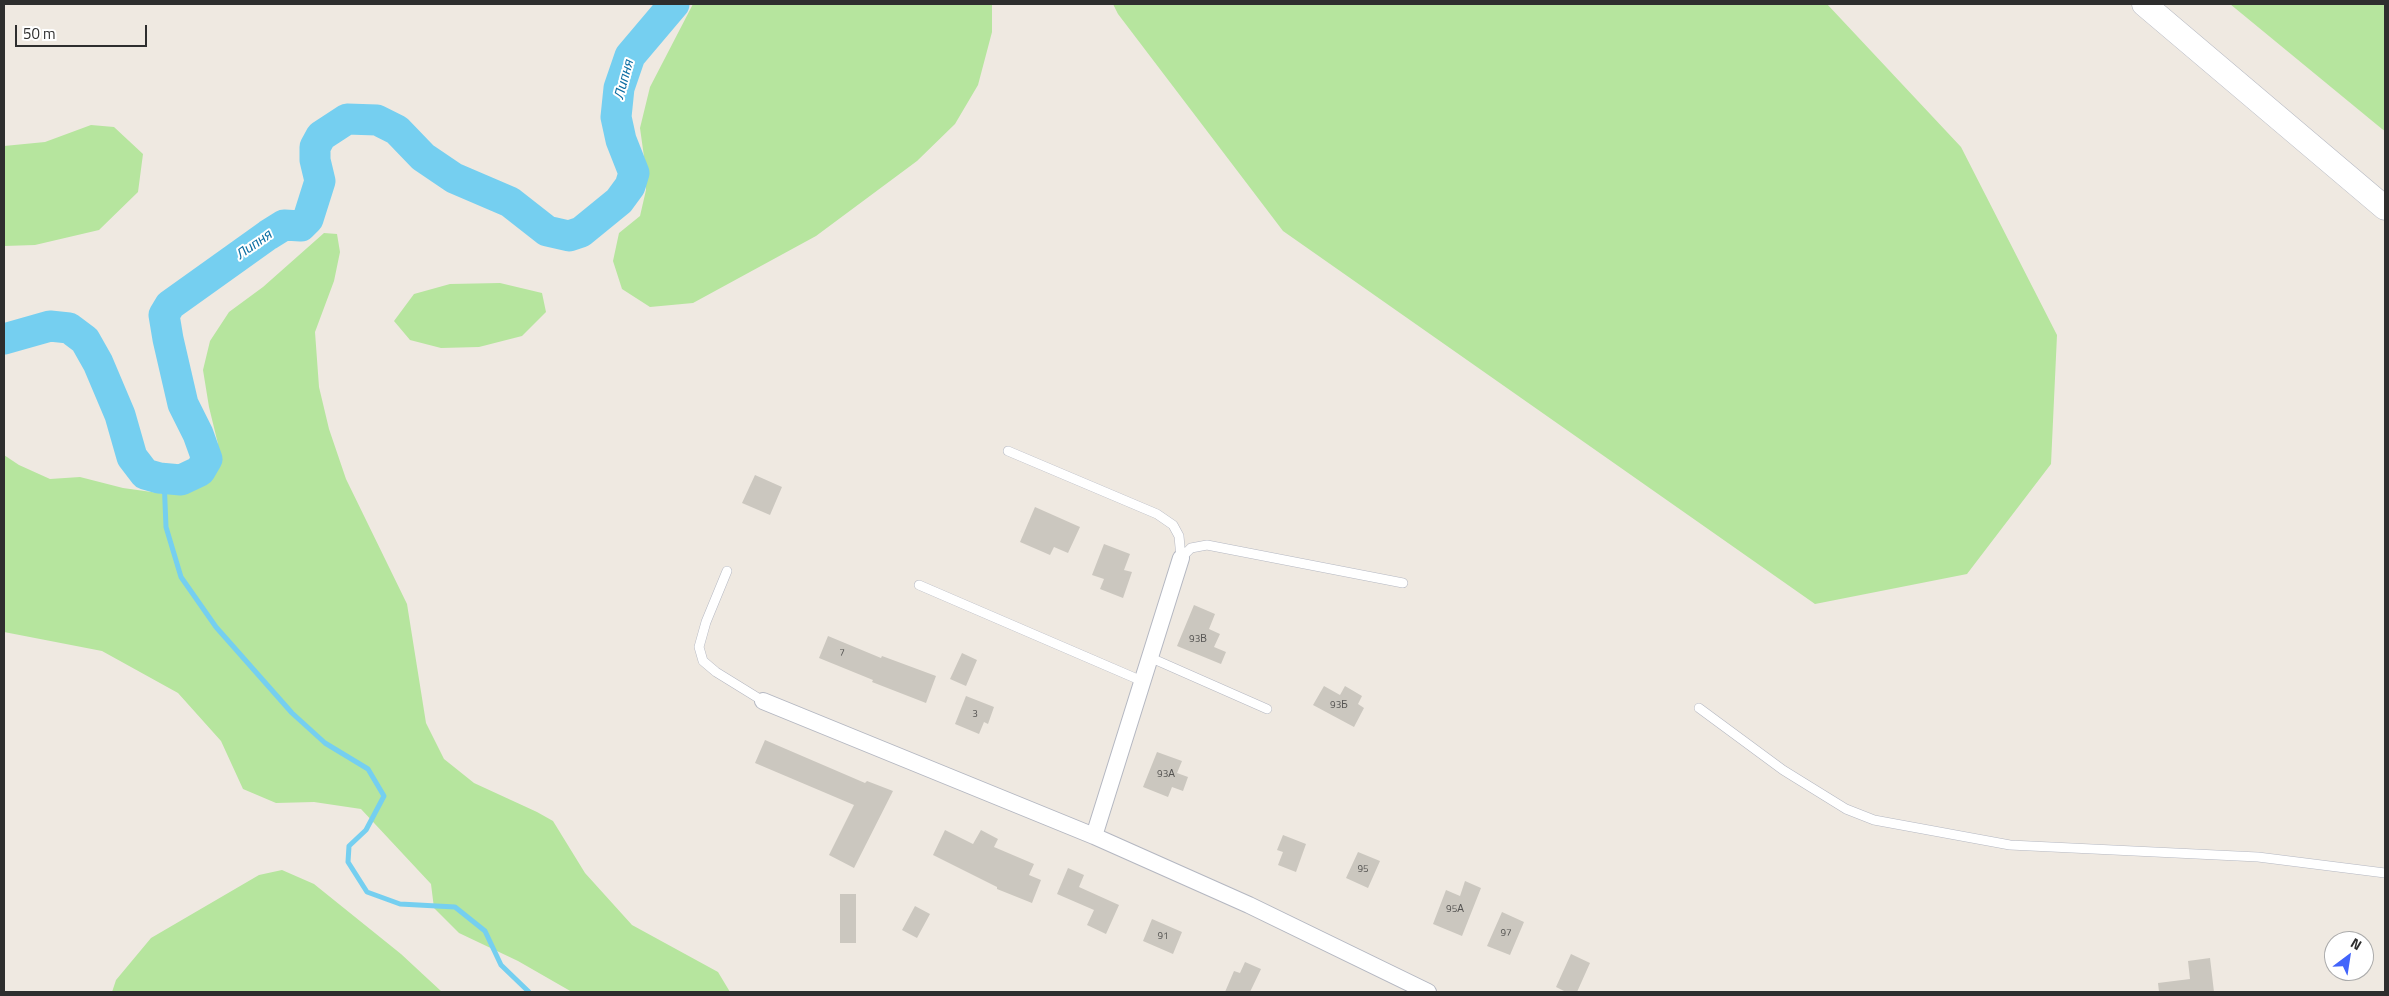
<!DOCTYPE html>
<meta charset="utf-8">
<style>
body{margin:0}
#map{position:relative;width:2389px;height:996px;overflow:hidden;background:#efe9e1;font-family:"Titillium Web",sans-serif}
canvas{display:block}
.frame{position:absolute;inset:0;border:5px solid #2e2e2e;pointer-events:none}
.north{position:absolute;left:2324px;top:931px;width:50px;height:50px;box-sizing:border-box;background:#fff;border:1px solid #ababab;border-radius:50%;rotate:31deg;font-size:14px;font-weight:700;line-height:20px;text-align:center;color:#2e2e2e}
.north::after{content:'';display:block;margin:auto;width:18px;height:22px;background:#4264fb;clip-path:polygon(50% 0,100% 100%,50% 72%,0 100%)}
.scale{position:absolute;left:15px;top:25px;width:132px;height:22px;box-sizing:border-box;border:2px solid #2e2e2e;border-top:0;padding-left:6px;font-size:15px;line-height:18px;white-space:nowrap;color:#2e2e2e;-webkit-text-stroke:4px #fff;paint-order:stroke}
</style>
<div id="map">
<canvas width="2389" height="996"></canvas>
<div class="frame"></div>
<div class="north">N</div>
<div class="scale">50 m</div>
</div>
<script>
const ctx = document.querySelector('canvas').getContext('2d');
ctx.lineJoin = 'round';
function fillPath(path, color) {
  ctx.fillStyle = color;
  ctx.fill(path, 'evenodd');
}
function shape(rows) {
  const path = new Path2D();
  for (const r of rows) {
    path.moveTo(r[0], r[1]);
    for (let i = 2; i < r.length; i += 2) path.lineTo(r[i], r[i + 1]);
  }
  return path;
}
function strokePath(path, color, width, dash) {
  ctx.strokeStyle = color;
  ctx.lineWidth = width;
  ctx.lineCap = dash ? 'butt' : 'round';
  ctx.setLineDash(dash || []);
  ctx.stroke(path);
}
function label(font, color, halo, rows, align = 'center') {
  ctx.font = font + ' "Titillium Web",sans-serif';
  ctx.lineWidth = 4;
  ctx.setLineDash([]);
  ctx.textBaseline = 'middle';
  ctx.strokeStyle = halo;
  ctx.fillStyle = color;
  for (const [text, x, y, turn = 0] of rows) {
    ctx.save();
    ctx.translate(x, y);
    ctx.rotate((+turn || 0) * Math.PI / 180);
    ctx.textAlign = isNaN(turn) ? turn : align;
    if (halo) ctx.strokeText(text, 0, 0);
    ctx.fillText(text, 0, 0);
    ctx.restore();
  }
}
const green = shape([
 [693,4,992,4,992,32,978,85,955,124,917,161,816,236,693,303,650,307,622,289,613,261,619,233,640,216,646,190,645,164,640,128,650,87],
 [1113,4,1827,4,1961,147,2057,335,2051,464,1967,574,1815,604,1283,231,1118,14],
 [2230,4,2385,4,2385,131,2382,129],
 [91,125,114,127,143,154,138,192,99,230,35,245,4,246,4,146,45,142],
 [324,233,337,234,340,252,334,281,315,332,319,387,329,429,346,479,407,604,426,723,444,759,474,783,537,812,553,821,585,873,632,925,718,972,730,992,572,992,518,961,459,933,434,908,431,884,361,809,314,802,276,803,243,789,221,741,178,693,102,651,4,632,4,455,19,465,50,479,80,477,123,488,166,494,186,489,209,476,218,444,209,407,203,370,210,341,229,312,263,287],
 [500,283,542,293,546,312,522,336,479,347,441,348,410,340,394,321,414,294,450,284],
 [282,870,314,884,401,954,442,992,112,992,116,980,151,938,259,875]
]);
const stream = shape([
 [164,478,166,527,181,577,216,627,292,713,325,743,368,769,384,796,366,830,349,846,348,862,367,892,400,904,455,907,485,931,501,965,529,992]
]);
const river = shape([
 [4,339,50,326,69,328,85,340,98,363,120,415,132,457,145,474,159,478,181,480,200,471,207,459,198,434,183,404,168,339,164,315,170,305,268,235,284,225,301,226,308,219,320,181,315,160,315,147,321,136,347,119,377,120,397,130,423,157,454,178,510,202,547,231,569,236,581,232,619,201,630,186,634,173,621,140,616,117,619,88,630,56,674,4]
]);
const building = shape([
 [755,475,782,487,770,515,742,503],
 [1035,507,1080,527,1068,553,1054,547,1050,555,1020,542],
 [1104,544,1130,554,1124,570,1132,572,1123,598,1100,589,1104,579,1092,575],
 [1194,605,1215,614,1209,629,1220,634,1214,647,1226,652,1221,664,1177,646],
 [828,636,881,658,882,656,936,676,926,703,872,682,873,680,819,658],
 [962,653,977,660,966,686,950,679],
 [1324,686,1340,695,1345,686,1362,696,1358,704,1364,708,1354,727,1313,705],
 [966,696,994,707,988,724,984,722,979,734,955,724],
 [765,740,865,783,867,781,893,791,854,868,829,855,854,805,755,763],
 [1157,752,1182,761,1177,773,1188,777,1183,791,1172,787,1168,797,1143,787],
 [945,830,973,844,981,830,998,839,994,847,1034,864,1029,875,1041,880,1032,903,997,889,997,887,933,855],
 [1283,835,1306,844,1296,872,1278,865,1283,852,1277,850],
 [1358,852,1380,861,1368,888,1346,878],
 [1068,868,1084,875,1079,887,1119,905,1106,934,1087,925,1094,910,1057,894],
 [1465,881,1481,888,1462,936,1433,924,1446,890,1460,896],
 [840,894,856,894,856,943,840,943],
 [915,906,930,914,917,938,902,930],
 [1502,912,1524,922,1510,955,1487,946],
 [1152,919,1182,932,1173,954,1143,941],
 [1571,954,1590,963,1577,992,1566,992,1556,987],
 [2210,958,2214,992,2159,992,2158,983,2190,979,2188,961],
 [1245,962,1261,969,1250,992,1225,992,1234,971,1240,973]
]);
const service = shape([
 [1008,451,1157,514,1173,525,1179,536,1181,558],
 [1181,558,1191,548,1207,545,1403,583],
 [727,571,706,622,699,647,703,661,716,672,763,701],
 [919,585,1142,681],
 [1149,657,1267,709],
 [1699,708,1783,770,1846,809,1874,820,2010,845,2258,857,2385,873]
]);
const minor = shape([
 [763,701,1094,836,1249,905,1428,992],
 [1094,836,1181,558]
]);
const secondary = shape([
 [2144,4,2385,208]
]);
const numberNames = [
 ["93В",1198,640],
 ["7",842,654],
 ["93Б",1339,706],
 ["3",975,715],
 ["93А",1166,775],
 ["95",1363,870],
 ["95А",1455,910],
 ["97",1506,934],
 ["91",1163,937]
];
const waterNames = [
 ["Липня",625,79,-75],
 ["Липня",255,245,-35]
];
fillPath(green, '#b6e59e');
strokePath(stream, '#75cff0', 5);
strokePath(river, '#75cff0', 31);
fillPath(building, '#cbc7bf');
strokePath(service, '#b4b7c1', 10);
strokePath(minor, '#b4b7c1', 18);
strokePath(secondary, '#b4b7c1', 25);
strokePath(service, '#fff', 9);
strokePath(minor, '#fff', 16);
strokePath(secondary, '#fff', 24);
label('10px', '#555452', null, numberNames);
label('italic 14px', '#0d6fa3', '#fff', waterNames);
</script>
